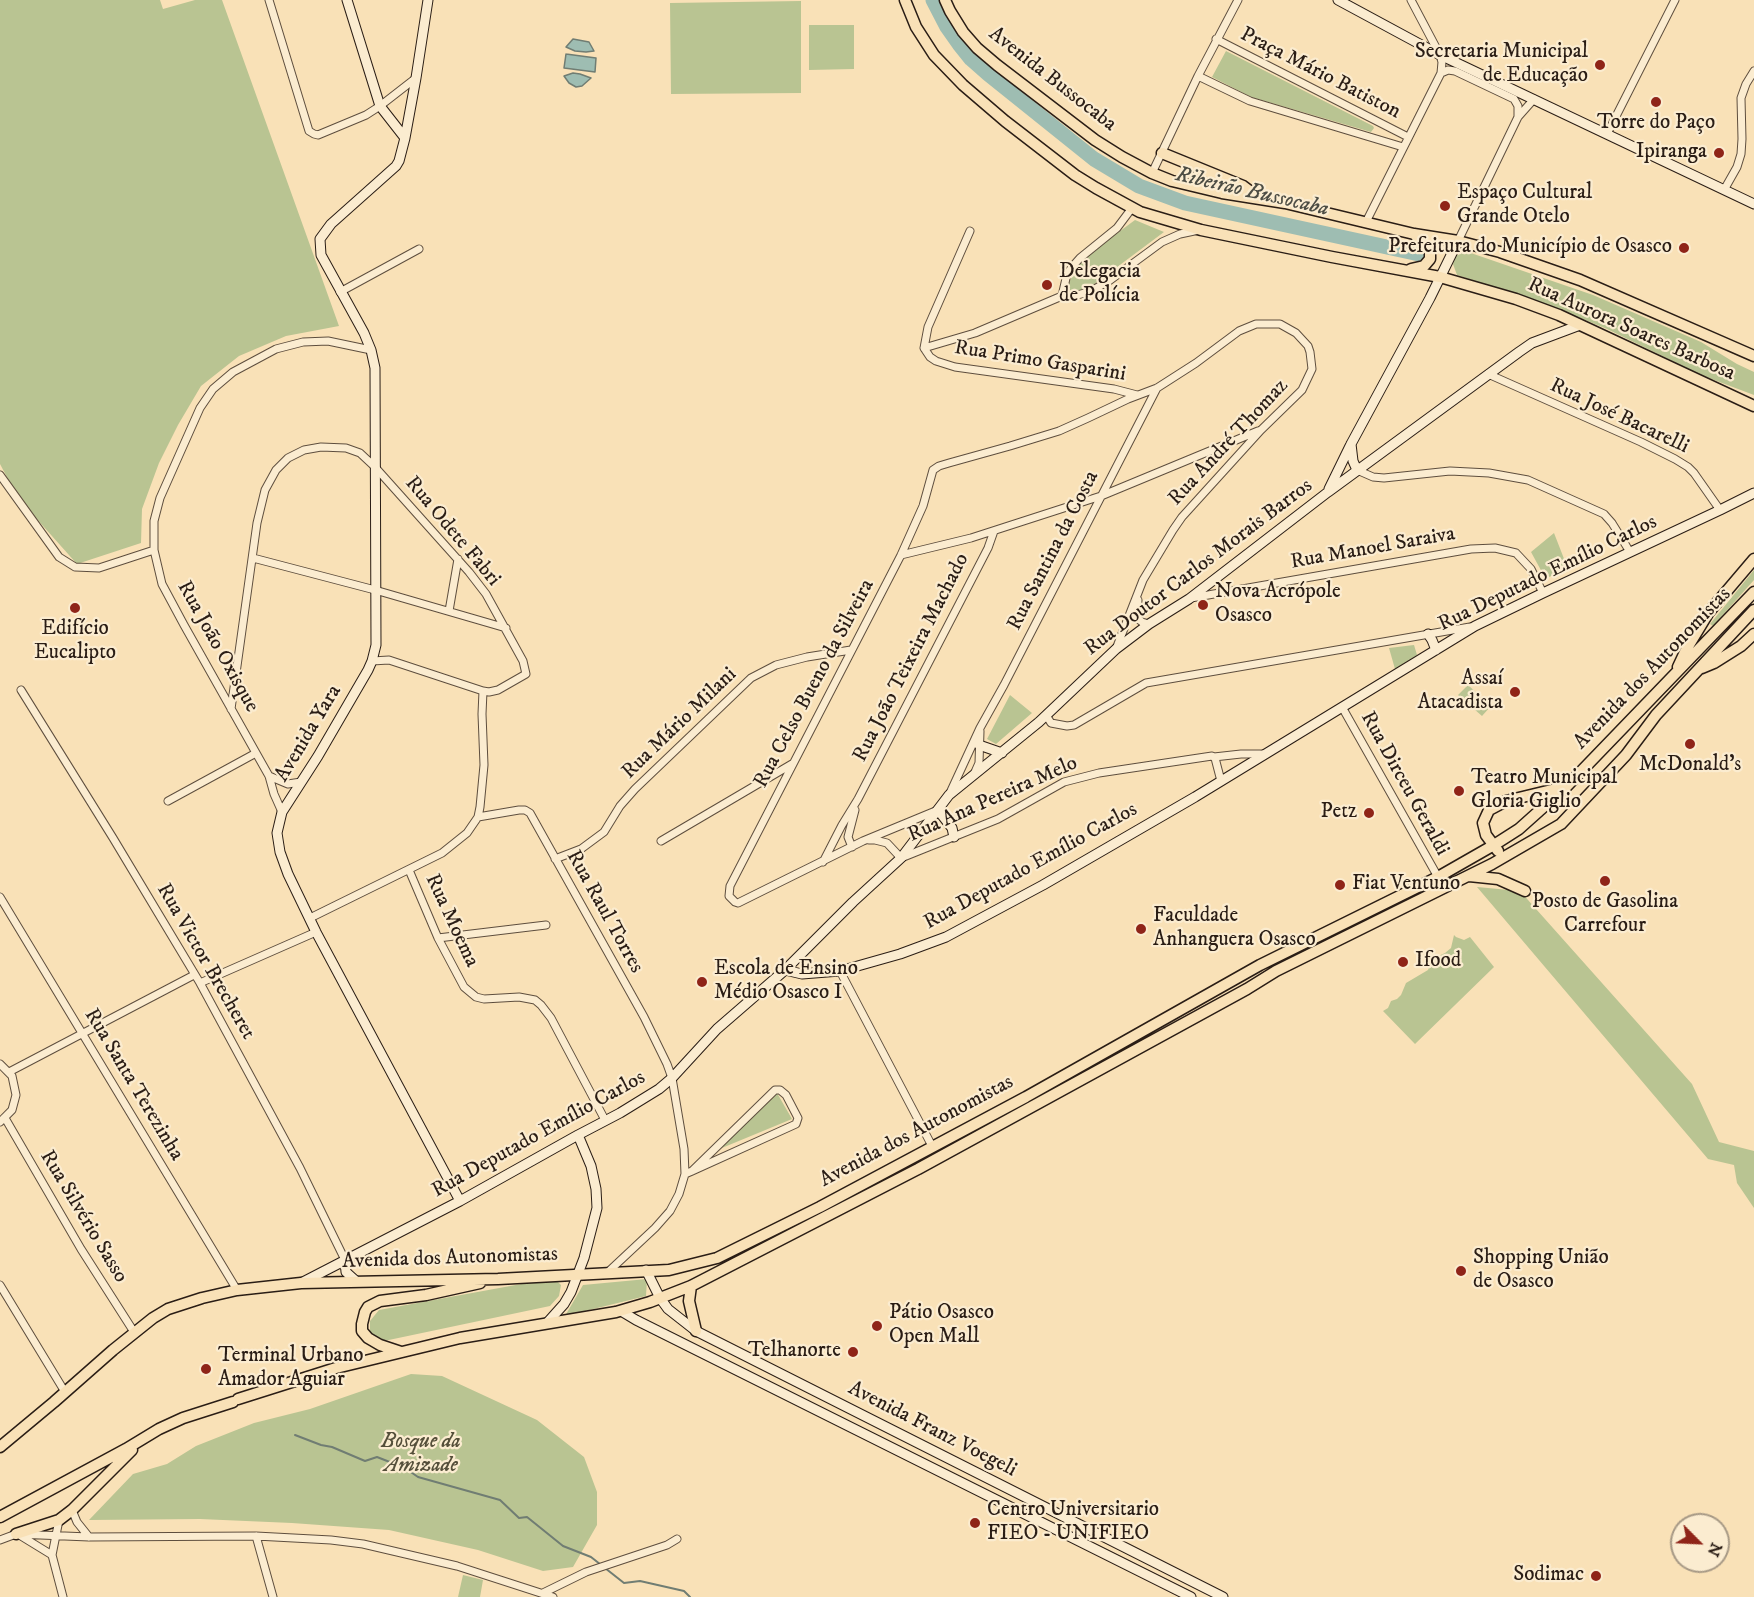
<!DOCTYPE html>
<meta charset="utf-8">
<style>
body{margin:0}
#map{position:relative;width:1754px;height:1597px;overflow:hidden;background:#f9e1b7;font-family:"IM FELL DW Pica",serif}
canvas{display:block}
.north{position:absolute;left:1670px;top:1513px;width:60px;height:60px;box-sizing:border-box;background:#fbecd0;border:2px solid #a79985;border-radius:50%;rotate:114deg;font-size:16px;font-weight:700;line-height:24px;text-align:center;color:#2a1d15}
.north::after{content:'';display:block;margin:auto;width:21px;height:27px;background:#8f2418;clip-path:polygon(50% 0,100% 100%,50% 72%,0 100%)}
</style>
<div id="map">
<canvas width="1754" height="1597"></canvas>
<div class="north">N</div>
</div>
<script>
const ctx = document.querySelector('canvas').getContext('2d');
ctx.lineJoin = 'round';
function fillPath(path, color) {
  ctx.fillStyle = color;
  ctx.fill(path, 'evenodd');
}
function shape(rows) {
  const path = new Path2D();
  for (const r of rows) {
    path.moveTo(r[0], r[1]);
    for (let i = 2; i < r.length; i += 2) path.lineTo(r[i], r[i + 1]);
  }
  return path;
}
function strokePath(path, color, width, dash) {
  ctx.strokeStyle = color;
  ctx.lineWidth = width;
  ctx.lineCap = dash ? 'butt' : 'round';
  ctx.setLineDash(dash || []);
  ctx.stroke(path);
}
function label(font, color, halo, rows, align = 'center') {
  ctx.font = font + ' "IM FELL DW Pica",serif';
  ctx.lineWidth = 4.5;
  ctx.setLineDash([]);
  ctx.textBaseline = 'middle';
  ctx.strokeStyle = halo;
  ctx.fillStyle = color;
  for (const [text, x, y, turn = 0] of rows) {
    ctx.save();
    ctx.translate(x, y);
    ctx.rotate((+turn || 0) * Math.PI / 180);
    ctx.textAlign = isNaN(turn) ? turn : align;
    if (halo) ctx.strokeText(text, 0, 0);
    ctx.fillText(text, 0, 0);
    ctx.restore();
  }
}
const green = shape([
 [0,0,160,0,163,9,195,0,222,0,339,326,286,336,239,356,201,386,178,425,159,463,142,509,141,543,77,564,18,498,0,464],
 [801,1,801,93,671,94,670,3],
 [809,25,854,25,854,69,809,70],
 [1226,51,1373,126,1374,128,1371,132,1251,97,1212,77],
 [1135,220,1164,232,1089,288,1070,293,1068,285,1075,270,1089,254],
 [1465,251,1593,295,1701,342,1737,364,1754,372,1754,395,1701,375,1607,329,1551,306,1457,275,1453,264,1456,256],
 [1554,533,1568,569,1549,577,1543,574,1531,552],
 [1754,570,1754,580,1713,626,1710,624],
 [1414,645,1417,655,1395,669,1389,648],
 [1468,685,1491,706,1482,716,1458,695],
 [1010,695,1032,713,996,744,987,739],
 [1477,887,1520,891,1692,1084,1719,1142,1754,1151,1754,1208,1737,1183,1734,1165,1708,1159],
 [1454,935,1456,937,1464,940,1470,937,1494,967,1415,1044,1383,1011,1388,1008,1391,1001,1397,999,1401,995,1406,983,1428,970,1432,959,1445,953,1451,948],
 [777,1093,792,1119,717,1150,742,1124],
 [554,1278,561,1285,559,1296,550,1306,384,1341,375,1337,370,1331,370,1321,379,1310],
 [647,1279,646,1296,565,1316,583,1285],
 [411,1374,442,1376,537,1420,584,1457,597,1492,597,1525,573,1567,543,1571,478,1550,389,1530,292,1523,200,1519,89,1520,133,1474,167,1464,196,1446,254,1423,310,1409],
 [463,1575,483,1580,480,1597,458,1597]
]);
const water = shape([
 [573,39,589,42,594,51,586,52,575,51,566,47,573,39],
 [566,54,596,58,595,72,564,68,566,54],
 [573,73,580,74,591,78,582,86,576,87,569,83,564,76,573,73]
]);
const stream = shape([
 [295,1435,321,1445,332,1447,365,1461,377,1457,405,1468,418,1477,500,1500,519,1518,527,1517,563,1546,591,1557,624,1583,640,1581,684,1591,690,1597]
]);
const river = shape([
 [933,0,947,27,959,44,971,59,988,74,1094,159,1139,186,1185,203,1419,254]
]);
const street = shape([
 [269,0,309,131,314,134,318,135,366,115,380,106,416,78],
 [1216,39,1408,137],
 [1441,73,1448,70,1455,71,1514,99,1518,106,1518,117],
 [1198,76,1250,101,1403,147],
 [1607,134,1675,0],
 [1152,173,1198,76,1238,0],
 [1724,190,1737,167,1741,154,1742,139,1741,98,1746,84,1754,71],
 [1366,222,1441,73,1442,62,1440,55,1411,0],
 [970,231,928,327,924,348,930,357,936,361,955,367,1114,389,1137,395],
 [1458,241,1518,117,1534,99],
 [340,292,419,249],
 [1062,296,1067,274,1072,267,1080,258,1117,228,1132,208],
 [924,348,975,333,1062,296,1073,296,1089,292,1109,281,1162,242,1180,234,1199,230],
 [1488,374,1641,442,1675,459,1688,467,1694,473,1720,510],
 [1357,470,1373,477,1384,478,1450,471,1489,473,1528,480,1604,514,1612,523,1630,552],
 [0,475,59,557,75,567,99,568,154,550],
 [901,555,971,538,1101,496,1258,431],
 [253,558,375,590,506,628],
 [1191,598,1471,549,1495,548,1516,553,1531,569,1543,593],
 [1138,600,1137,618,1142,622,1149,624],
 [449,611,458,559],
 [21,690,113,838,200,983,300,1168,345,1260],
 [1342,707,1438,877],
 [231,709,257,523,265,490,276,470,288,458,304,450,321,447,346,448,360,453,375,467,469,572,486,594,523,661,526,674,498,690,489,692,483,691],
 [1046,715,1051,723,1067,726,1074,725,1146,683,1470,627],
 [1214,757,1241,754,1265,754],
 [975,772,979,763,980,731],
 [269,776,288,784,301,782],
 [950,793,980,728,1004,685,1157,388],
 [168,801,256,753],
 [938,810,863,841,738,903,735,902,729,896,730,886,901,555,923,506,933,470,939,466,949,463,1010,446,1059,431,1088,418,1128,399,1157,388,1196,363,1239,331,1256,324,1280,324,1296,333,1308,346,1310,352,1312,369,1302,390,1261,430,1182,517,1173,530,1143,580,1116,649],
 [282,812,274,794,269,776,184,625,162,584,154,550,154,521,160,498,200,408,213,389,233,372,276,349,303,342,328,341,371,350],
 [478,817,519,810,525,810,530,813,644,1017,667,1064,672,1078,684,1149,685,1174,679,1194,670,1211,655,1228,608,1272],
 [869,840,875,840,887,843,901,858,998,819,1064,782,1099,773,1212,756,1215,758,1221,781],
 [661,841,792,764],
 [852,847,848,837,855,810],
 [555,859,581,849,604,832,620,806,635,789,751,678,776,665,807,657,851,650],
 [823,862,842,825,858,799,988,548,994,531],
 [409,870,438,938,464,987,476,997,484,999,519,997,535,1000,541,1005,551,1018,605,1120],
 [0,897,237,1290],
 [310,918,442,853,467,833,478,817,480,807,484,765,482,714,483,691,389,660,372,661],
 [438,938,546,925],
 [840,971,932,1146],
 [200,983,316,932],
 [0,1064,12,1076,16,1095,12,1110,0,1122],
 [9,1072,194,975],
 [5,1118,81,1249,134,1332],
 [685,1174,692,1171,796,1124,798,1118,786,1095,780,1090,775,1090,692,1171],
 [0,1285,65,1392],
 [72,1510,77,1522,89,1537],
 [59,1520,52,1555,63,1597],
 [21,1536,52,1555],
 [256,1536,273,1597],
 [0,1540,16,1534,89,1537,256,1536,331,1540,363,1544,457,1566,553,1597],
 [543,1593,586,1572,667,1545,677,1539]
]);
const secondary = shape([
 [347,0,380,106,405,138],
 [428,0,416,78,405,138,399,161,396,166,331,224,320,239,321,255,364,333,371,350,375,368,376,645,372,661,368,670,318,756,282,812,277,833,280,852,288,874,316,932,460,1201],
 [1338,0,1440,55,1754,204],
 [1351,444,1353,461,1357,470],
 [1329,489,1351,444,1430,298,1458,241],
 [1428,634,1432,640,1436,650],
 [979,745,1002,753],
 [938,810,952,828,954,837],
 [785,970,802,974,840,971,900,954,946,937,1043,885,1195,797,1475,626,1543,593,1720,510,1754,493],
 [345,1260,346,1272,356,1281],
 [646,1270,660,1298,668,1309,696,1331,1223,1597],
 [303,1282,460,1201,578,1135,620,1113,659,1089,672,1078,717,1029,785,970,853,902,901,858,949,795,1039,722,1116,649,1149,624,1189,599,1328,492,1519,352,1532,343,1580,325],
 [621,1311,636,1320,1191,1597],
 [547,1323,564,1304,571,1292,584,1258,597,1208,596,1189,591,1166,578,1135]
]);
const primary = shape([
 [905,0,916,27,934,55,963,85,1005,121,1075,175,1096,188,1140,212,1201,230,1332,257,1440,277,1516,299,1559,315,1754,406],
 [945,0,950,11,963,32,977,48,997,65,1095,140,1122,157,1152,173,1172,181,1222,193,1285,203,1414,234,1458,241,1500,252,1580,280,1754,356],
 [1162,153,1243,186,1259,198],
 [1411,269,1424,266,1430,259,1430,252,1426,246,1414,234],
 [1678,667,1686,650,1709,612,1754,559],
 [1702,668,1714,663,1741,646,1754,634],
 [1498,851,1486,835,1483,823,1489,810,1506,801,1564,787],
 [1469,876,1498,879,1525,891],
 [691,1286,689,1301,696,1331],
 [401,1352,380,1345,368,1338,362,1331,362,1324,365,1312,368,1307,380,1301,426,1295,480,1283],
 [238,1399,336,1368,460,1338,616,1312,650,1302,691,1286,918,1169,1247,989,1276,971,1492,864,1561,824,1626,755,1656,715,1754,610],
 [0,1447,54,1402,113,1350,153,1318,168,1309,202,1298,237,1290,301,1283,498,1279,669,1270,717,1258,820,1207,1026,1097,1260,965,1438,877,1494,845,1519,829,1567,786,1754,592],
 [0,1517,126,1449,159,1429,183,1418,233,1402],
 [16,1534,59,1520,72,1510,132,1450]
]);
const markers = [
 [1600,65,6,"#8f2418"],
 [1656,102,6,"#8f2418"],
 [1719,153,6,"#8f2418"],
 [1445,206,6,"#8f2418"],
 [1684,248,6,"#8f2418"],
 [1047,285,6,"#8f2418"],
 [1203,605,6,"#8f2418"],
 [75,608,6,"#8f2418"],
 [1515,692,6,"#8f2418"],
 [1690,744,6,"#8f2418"],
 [1459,791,6,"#8f2418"],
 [1369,813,6,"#8f2418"],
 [1605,881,6,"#8f2418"],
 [1340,885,6,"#8f2418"],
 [1141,929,6,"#8f2418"],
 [1403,962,6,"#8f2418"],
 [702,982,6,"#8f2418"],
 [1461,1271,6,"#8f2418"],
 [877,1326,6,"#8f2418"],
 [853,1352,6,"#8f2418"],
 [206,1369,6,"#8f2418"],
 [975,1523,6,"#8f2418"],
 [1596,1576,6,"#8f2418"]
];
const poiNames = [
 ["Secretaria Municipal",1588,53,"right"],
 ["de Educação",1588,77,"right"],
 ["Torre do Paço",1656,124,"center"],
 ["Ipiranga",1707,153,"right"],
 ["Espaço Cultural",1457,194],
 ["Grande Otelo",1457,218],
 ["Prefeitura do Município de Osasco",1672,248,"right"],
 ["Delegacia",1059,273],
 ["de Polícia",1059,297],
 ["Nova Acrópole",1215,593],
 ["Osasco",1215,617],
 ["Edifício",75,630,"center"],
 ["Eucalipto",75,654,"center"],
 ["Assaí",1503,680,"right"],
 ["Atacadista",1503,704,"right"],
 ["McDonald's",1690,766,"center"],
 ["Teatro Municipal",1471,779],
 ["Gloria Giglio",1471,803],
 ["Petz",1357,813,"right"],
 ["Fiat Ventuno",1352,885],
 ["Posto de Gasolina",1605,903,"center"],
 ["Carrefour",1605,927,"center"],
 ["Faculdade",1153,917],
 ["Anhanguera Osasco",1153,941],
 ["Ifood",1415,962],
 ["Escola de Ensino",714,970],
 ["Médio Osasco I",714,994],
 ["Shopping União",1473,1259],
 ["de Osasco",1473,1283],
 ["Pátio Osasco",889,1314],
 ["Open Mall",889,1338],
 ["Telhanorte",841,1352,"right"],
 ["Terminal Urbano",218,1357],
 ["Amador Aguiar",218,1381],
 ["Centro Universitario",987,1511],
 ["FIEO - UNIFIEO",987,1535],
 ["Sodimac",1584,1576,"right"]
];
const streetNames = [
 ["Praça Mário Batiston",1320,74,27],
 ["Avenida Bussocaba",1052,80,38],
 ["Rua Aurora Soares Barbosa",1631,330,24],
 ["Rua Primo Gasparini",1040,362,9],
 ["Rua José Bacarelli",1619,417,25],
 ["Rua André Thomaz",1229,443,-47],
 ["Rua Odete Fabri",452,532,50],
 ["Rua Manoel Saraiva",1373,549,-10],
 ["Rua Santina da Costa",1054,551,-63],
 ["Rua Doutor Carlos Morais Barros",1199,568,-37],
 ["Rua Deputado Emílio Carlos",1548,574,-26],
 ["Rua João Oxisque",217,647,61],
 ["Rua João Teixeira Machado",912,658,-63],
 ["Avenida dos Autonomistas",1653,669,-46],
 ["Rua Celso Bueno da Silveira",815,684,-62],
 ["Rua Mário Milani",680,724,-44],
 ["Avenida Yara",309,734,-59],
 ["Rua Dirceu Geraldi",1404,784,61],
 ["Rua Ana Pereira Melo",993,800,-24],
 ["Rua Deputado Emílio Carlos",1031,867,-29],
 ["Rua Raul Torres",604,912,61],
 ["Rua Moema",451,921,65],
 ["Rua Victor Brecheret",205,962,60],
 ["Rua Santa Terezinha",133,1085,59],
 ["Avenida dos Autonomistas",917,1132,-28],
 ["Rua Deputado Emílio Carlos",539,1135,-29],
 ["Rua Silvério Sasso",83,1217,59],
 ["Avenida dos Autonomistas",450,1259,-2],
 ["Avenida Franz Voegeli",932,1430,27]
];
const parkNames = [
 ["Bosque da",421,1443],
 ["Amizade",421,1467]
];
const waterNames = [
 ["Ribeirão Bussocaba",1252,193,13]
];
fillPath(green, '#b9c492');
fillPath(water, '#9ebdb2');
strokePath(water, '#707d73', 1.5);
strokePath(stream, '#707d73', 2);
strokePath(river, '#9ebdb2', 15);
strokePath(street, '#5e4e3e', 9);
strokePath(secondary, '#2a1d15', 11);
strokePath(primary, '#2a1d15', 13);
strokePath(street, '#fbecd0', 7);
strokePath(secondary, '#fbecd0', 9);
strokePath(primary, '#f9e1b7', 10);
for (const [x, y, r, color] of markers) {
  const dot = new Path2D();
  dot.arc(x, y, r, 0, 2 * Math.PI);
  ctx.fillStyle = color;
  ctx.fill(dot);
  strokePath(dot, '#fbecd0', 2);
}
label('21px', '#2a1d15', '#fbecd0', poiNames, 'left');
label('21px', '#2a1d15', '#fbecd0', streetNames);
label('italic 21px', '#554f3a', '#fbecd0', parkNames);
label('italic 22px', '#4d4d44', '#fbecd0', waterNames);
</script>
